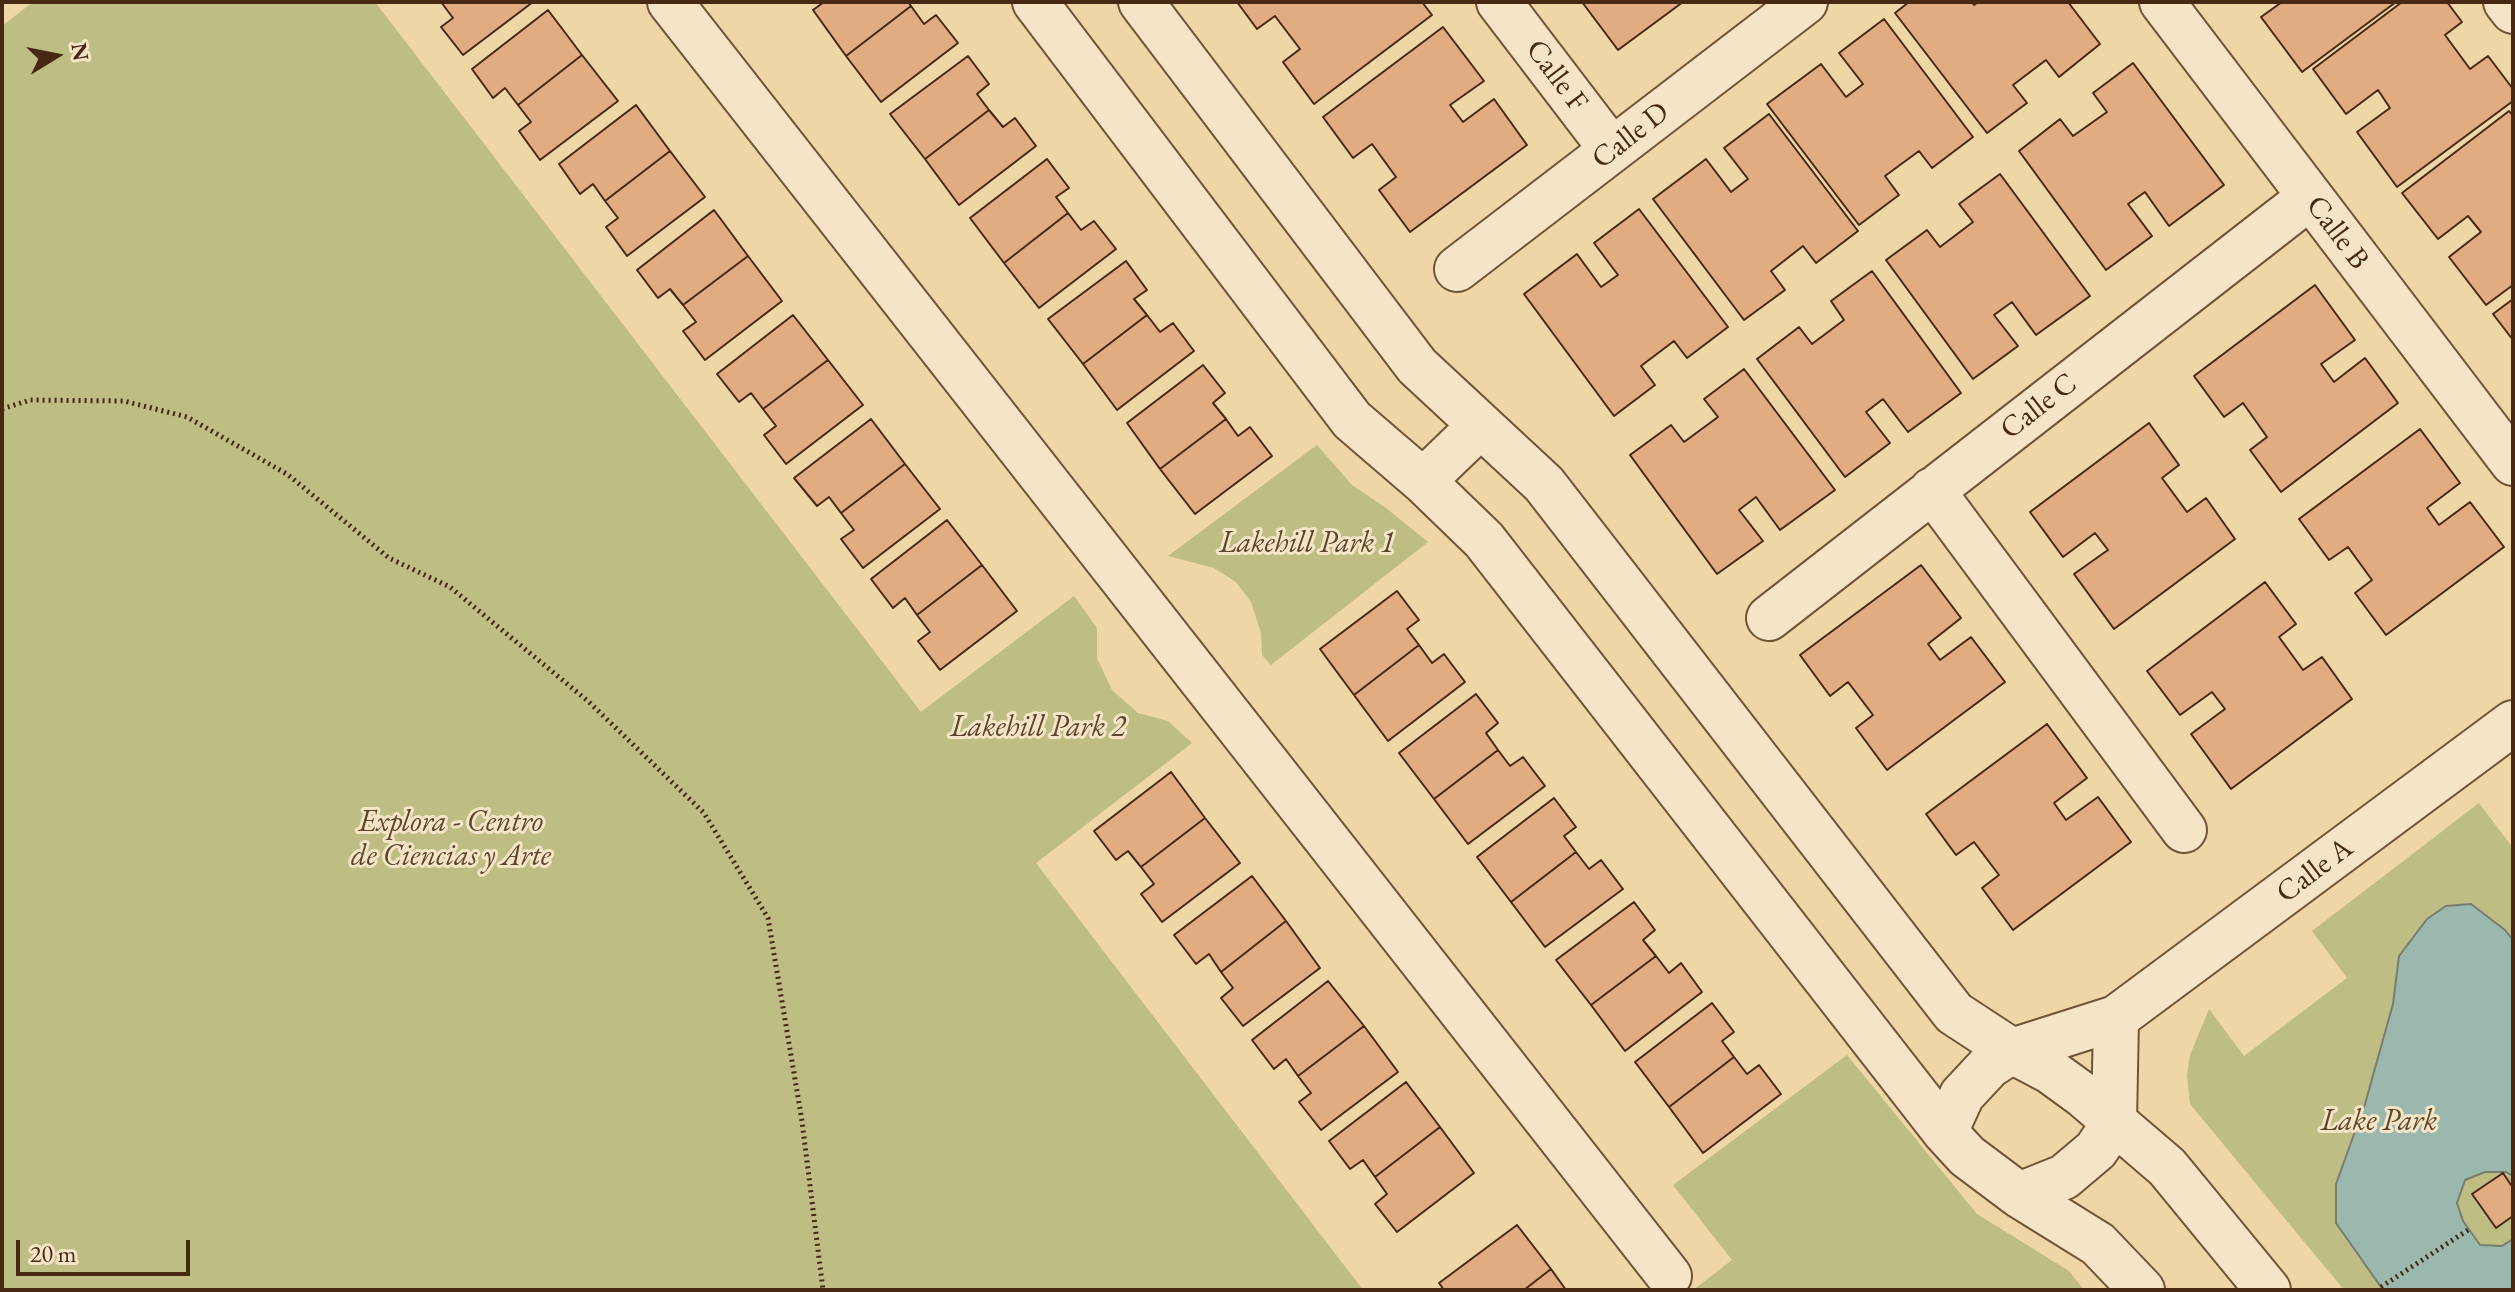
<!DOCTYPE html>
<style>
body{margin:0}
#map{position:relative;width:2515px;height:1292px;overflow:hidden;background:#efd6a7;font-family:"EB Garamond",serif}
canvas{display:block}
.frame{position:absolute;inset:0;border:4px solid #462813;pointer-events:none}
.north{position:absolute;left:16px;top:16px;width:80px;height:80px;-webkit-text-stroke:6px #f5e4c6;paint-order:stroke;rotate:80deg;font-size:22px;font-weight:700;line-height:32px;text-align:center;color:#462813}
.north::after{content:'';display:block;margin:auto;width:28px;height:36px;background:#462813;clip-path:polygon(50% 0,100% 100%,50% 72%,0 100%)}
.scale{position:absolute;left:16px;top:1240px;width:174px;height:36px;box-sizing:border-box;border:4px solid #462813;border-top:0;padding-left:10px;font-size:24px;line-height:28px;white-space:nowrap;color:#462813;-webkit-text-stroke:6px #f5e4c6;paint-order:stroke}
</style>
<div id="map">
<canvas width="2515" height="1292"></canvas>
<div class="frame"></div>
<div class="north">N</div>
<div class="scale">20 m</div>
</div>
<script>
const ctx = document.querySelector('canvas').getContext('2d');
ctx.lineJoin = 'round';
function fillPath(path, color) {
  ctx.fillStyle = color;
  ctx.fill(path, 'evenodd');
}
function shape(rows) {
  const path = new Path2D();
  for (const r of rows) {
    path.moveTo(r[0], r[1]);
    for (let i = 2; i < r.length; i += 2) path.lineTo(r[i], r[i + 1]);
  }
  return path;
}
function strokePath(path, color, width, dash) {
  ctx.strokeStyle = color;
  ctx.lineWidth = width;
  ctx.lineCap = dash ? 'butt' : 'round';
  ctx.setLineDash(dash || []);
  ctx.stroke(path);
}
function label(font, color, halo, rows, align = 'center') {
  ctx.font = font + ' "EB Garamond",serif';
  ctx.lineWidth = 6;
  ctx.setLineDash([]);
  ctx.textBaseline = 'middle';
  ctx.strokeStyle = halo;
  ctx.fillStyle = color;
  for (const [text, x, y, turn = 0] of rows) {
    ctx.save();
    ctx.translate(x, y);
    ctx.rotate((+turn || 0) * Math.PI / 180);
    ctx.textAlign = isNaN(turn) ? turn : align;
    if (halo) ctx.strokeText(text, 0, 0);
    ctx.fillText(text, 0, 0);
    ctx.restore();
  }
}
const green = shape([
 [33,2,375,2,921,712,1074,596,1097,628,1097,658,1112,690,1138,713,1168,721,1192,743,1036,863,1363,1290,2,1290,2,26],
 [1317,445,1352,485,1386,508,1428,542,1271,665,1262,655,1261,633,1251,602,1236,582,1214,568,1168,556],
 [2479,803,2513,848,2513,1290,2344,1290,2190,1104,2187,1075,2190,1055,2209,1009,2244,1056,2347,978,2312,931],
 [1847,1055,1977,1214,2069,1271,2084,1290,1693,1290,1732,1260,1673,1185]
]);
const water = shape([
 [2471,904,2505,930,2513,940,2513,1176,2506,1172,2485,1172,2465,1180,2457,1203,2463,1221,2480,1245,2502,1246,2513,1239,2513,1290,2383,1290,2336,1223,2336,1184,2365,1104,2393,1004,2399,956,2427,919,2446,906,2471,904]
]);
const building = shape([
 [441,2,533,2,463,55,441,27,453,18,441,2],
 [824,2,908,2,911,6,846,56,813,10,824,2],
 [1237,2,1422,2,1432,15,1314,104,1283,62,1300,49,1275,16,1257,29,1237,2],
 [1582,2,1683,2,1618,50,1582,2],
 [1909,2,1972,2,1974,5,1978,2,2068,2,2100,44,2059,77,2046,60,2013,85,2027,103,1987,133,1895,13,1909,2],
 [2282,2,2396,2,2302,72,2261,17,2282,2],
 [2402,2,2447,2,2462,22,2445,35,2470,69,2488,56,2513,89,2513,101,2397,187,2357,132,2390,108,2378,90,2346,114,2313,69,2402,2],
 [911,6,924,24,936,15,958,43,881,102,846,56,911,6],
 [548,10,582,55,518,105,505,88,493,98,472,69,548,10],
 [1884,19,1973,137,1932,168,1919,151,1885,176,1899,195,1859,225,1767,104,1821,64,1846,97,1863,84,1839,53,1884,19],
 [1443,27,1484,81,1450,105,1463,122,1494,99,1527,145,1410,232,1379,190,1396,177,1372,144,1353,158,1323,117,1443,27],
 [582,55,618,101,540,160,519,131,531,122,518,105,582,55],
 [968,56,989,84,977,94,989,110,925,159,890,114,968,56],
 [2133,63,2224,185,2169,226,2145,192,2128,204,2152,236,2106,270,2019,151,2060,119,2073,136,2107,112,2093,93,2133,63],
 [636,105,670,151,605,201,593,184,580,194,559,164,636,105],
 [989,110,1003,127,1015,118,1036,146,959,205,925,159,989,110],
 [2509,111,2513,116,2513,285,2486,305,2449,257,2481,232,2468,216,2438,239,2402,193,2509,111],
 [1769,114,1858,231,1816,263,1803,246,1771,271,1785,290,1744,320,1653,199,1706,159,1731,192,1748,179,1724,148,1769,114],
 [670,151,705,197,627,256,606,227,618,218,605,201,670,151],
 [1047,159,1069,188,1056,197,1068,213,1004,263,970,218,1047,159],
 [2000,174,2090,296,2036,335,2012,302,1994,315,2018,346,1973,379,1886,260,1927,230,1940,247,1973,222,1959,204,2000,174],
 [1639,209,1728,327,1687,358,1674,341,1641,366,1655,385,1614,416,1524,294,1577,254,1601,287,1618,275,1594,243,1639,209],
 [714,210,748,256,683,305,670,289,658,298,637,270,714,210],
 [1068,213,1081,230,1094,221,1116,249,1039,308,1004,263,1068,213],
 [748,256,782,301,705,360,683,331,696,322,683,305,748,256],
 [1126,261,1147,290,1134,299,1147,315,1083,364,1048,319,1126,261],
 [1872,271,1961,393,1908,432,1883,399,1866,412,1890,443,1845,477,1757,359,1799,327,1812,344,1844,320,1831,301,1872,271],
 [2315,285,2355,340,2321,364,2334,382,2365,358,2398,403,2281,492,2250,450,2267,437,2243,403,2224,417,2194,376,2315,285],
 [2513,299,2513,340,2493,314,2513,299],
 [793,315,828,360,763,409,751,393,739,402,717,374,793,315],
 [1147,315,1160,332,1173,323,1194,351,1117,410,1083,364,1147,315],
 [828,360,863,405,786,464,764,435,776,426,763,409,828,360],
 [1203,365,1225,393,1213,403,1226,419,1160,469,1127,423,1203,365],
 [1744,369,1835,490,1780,530,1756,497,1739,510,1763,541,1717,574,1630,455,1671,425,1684,442,1718,417,1704,399,1744,369],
 [871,419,905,464,841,513,829,497,817,506,794,478,871,419],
 [1226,419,1238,436,1250,427,1272,456,1195,514,1160,469,1226,419],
 [2149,423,2179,465,2162,478,2187,512,2206,498,2235,539,2114,629,2074,574,2108,550,2095,533,2063,557,2030,512,2149,423],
 [2420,429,2460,483,2427,508,2439,525,2470,502,2504,547,2386,635,2355,593,2372,580,2348,547,2329,560,2299,519,2420,429],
 [905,464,940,509,863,568,841,539,854,530,841,513,905,464],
 [947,520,982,565,917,615,905,598,893,608,871,579,947,520],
 [982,565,1017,611,940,670,918,641,930,632,917,615,982,565],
 [1921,565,1961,618,1928,644,1940,660,1971,637,2005,682,1887,770,1856,728,1873,715,1848,682,1830,696,1800,655,1921,565],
 [2265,582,2296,624,2279,637,2303,670,2322,657,2352,699,2231,789,2191,734,2225,709,2212,692,2180,715,2147,671,2265,582],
 [1397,591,1419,620,1407,629,1419,645,1354,695,1320,649,1397,591],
 [1419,645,1432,663,1444,654,1465,682,1388,741,1354,695,1419,645],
 [1476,694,1498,723,1486,733,1498,750,1434,799,1399,753,1476,694],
 [2047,724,2087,778,2054,803,2066,820,2098,797,2131,842,2013,930,1982,888,1999,875,1974,842,1956,855,1926,814,2047,724],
 [1498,750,1510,766,1523,757,1545,786,1468,844,1434,799,1498,750],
 [1171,772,1205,818,1141,867,1128,851,1116,860,1094,831,1171,772],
 [1554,798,1576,827,1564,836,1576,852,1511,902,1477,857,1554,798],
 [1205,818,1240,863,1162,922,1141,894,1154,884,1141,867,1205,818],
 [1576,852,1589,869,1601,860,1623,889,1545,947,1511,902,1576,852],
 [1252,876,1286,921,1221,972,1209,954,1196,964,1174,935,1252,876],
 [1634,902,1655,930,1643,940,1656,956,1591,1005,1556,960,1634,902],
 [1286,921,1320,968,1243,1026,1221,998,1233,988,1221,972,1286,921],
 [1656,956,1669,973,1681,963,1702,992,1625,1051,1591,1005,1656,956],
 [1328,981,1364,1026,1298,1076,1286,1059,1274,1069,1252,1040,1328,981],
 [1712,1003,1734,1032,1722,1041,1734,1057,1669,1107,1635,1062,1712,1003],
 [1364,1026,1398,1072,1321,1130,1299,1102,1311,1093,1298,1076,1364,1026],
 [1734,1057,1747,1074,1759,1065,1781,1094,1703,1153,1669,1107,1734,1057],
 [1406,1082,1440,1127,1375,1177,1363,1160,1350,1169,1329,1141,1406,1082],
 [1440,1127,1474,1173,1397,1232,1375,1204,1387,1194,1375,1177,1440,1127],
 [2503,1173,2513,1188,2513,1216,2496,1228,2472,1194,2503,1173],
 [1517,1225,1551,1269,1524,1290,1444,1290,1439,1283,1517,1225],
 [1551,1269,1566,1290,1524,1290,1551,1269]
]);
const path = shape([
 [2,409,30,400,124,401,187,417,287,474,389,558,450,587,589,702,704,813,768,918,802,1121,823,1290],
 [2381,1287,2468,1230]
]);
const minor = shape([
 [670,2,1669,1276],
 [1035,2,1352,420,1423,481,1484,540,1945,1132,1967,1156,2019,1195,2098,1244,2142,1290],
 [1141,2,1417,366,1544,484,1954,1013,2012,1051,2050,1071,2083,1095,2167,1167,2268,1290],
 [1499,2,1612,150],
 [2162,2,2513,463],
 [2506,2,2513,11],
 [1457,269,1805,2],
 [1423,481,1480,426],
 [1932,490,2184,830],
 [1769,618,2310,197],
 [1945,1132,1962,1095,1989,1066,2012,1051,2116,1018,2513,723],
 [2019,1195,2064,1177,2096,1150,2114,1123,2116,1018]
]);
const streetNames = [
 ["Calle F",1556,76,53],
 ["Calle D",1631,136,-38],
 ["Calle B",2337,233,53],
 ["Calle C",2039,407,-38],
 ["Calle A",2315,871,-37]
];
const parkNames = [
 ["Lakehill Park 1",1307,544],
 ["Lakehill Park 2",1038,728],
 ["Explora - Centro",451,823],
 ["de Ciencias y Arte",451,857],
 ["Lake Park",2379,1122]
];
fillPath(green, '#bdbd84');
fillPath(water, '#9ab8ad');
strokePath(water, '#787e6f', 2);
fillPath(building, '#e2ac82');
strokePath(building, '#462813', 2);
strokePath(minor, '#705438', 48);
strokePath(path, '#462813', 5, [2, 4]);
strokePath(minor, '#f5e4c6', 44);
label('30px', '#462813', '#f5e4c6', streetNames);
label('italic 30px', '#5e462a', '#f5e4c6', parkNames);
</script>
